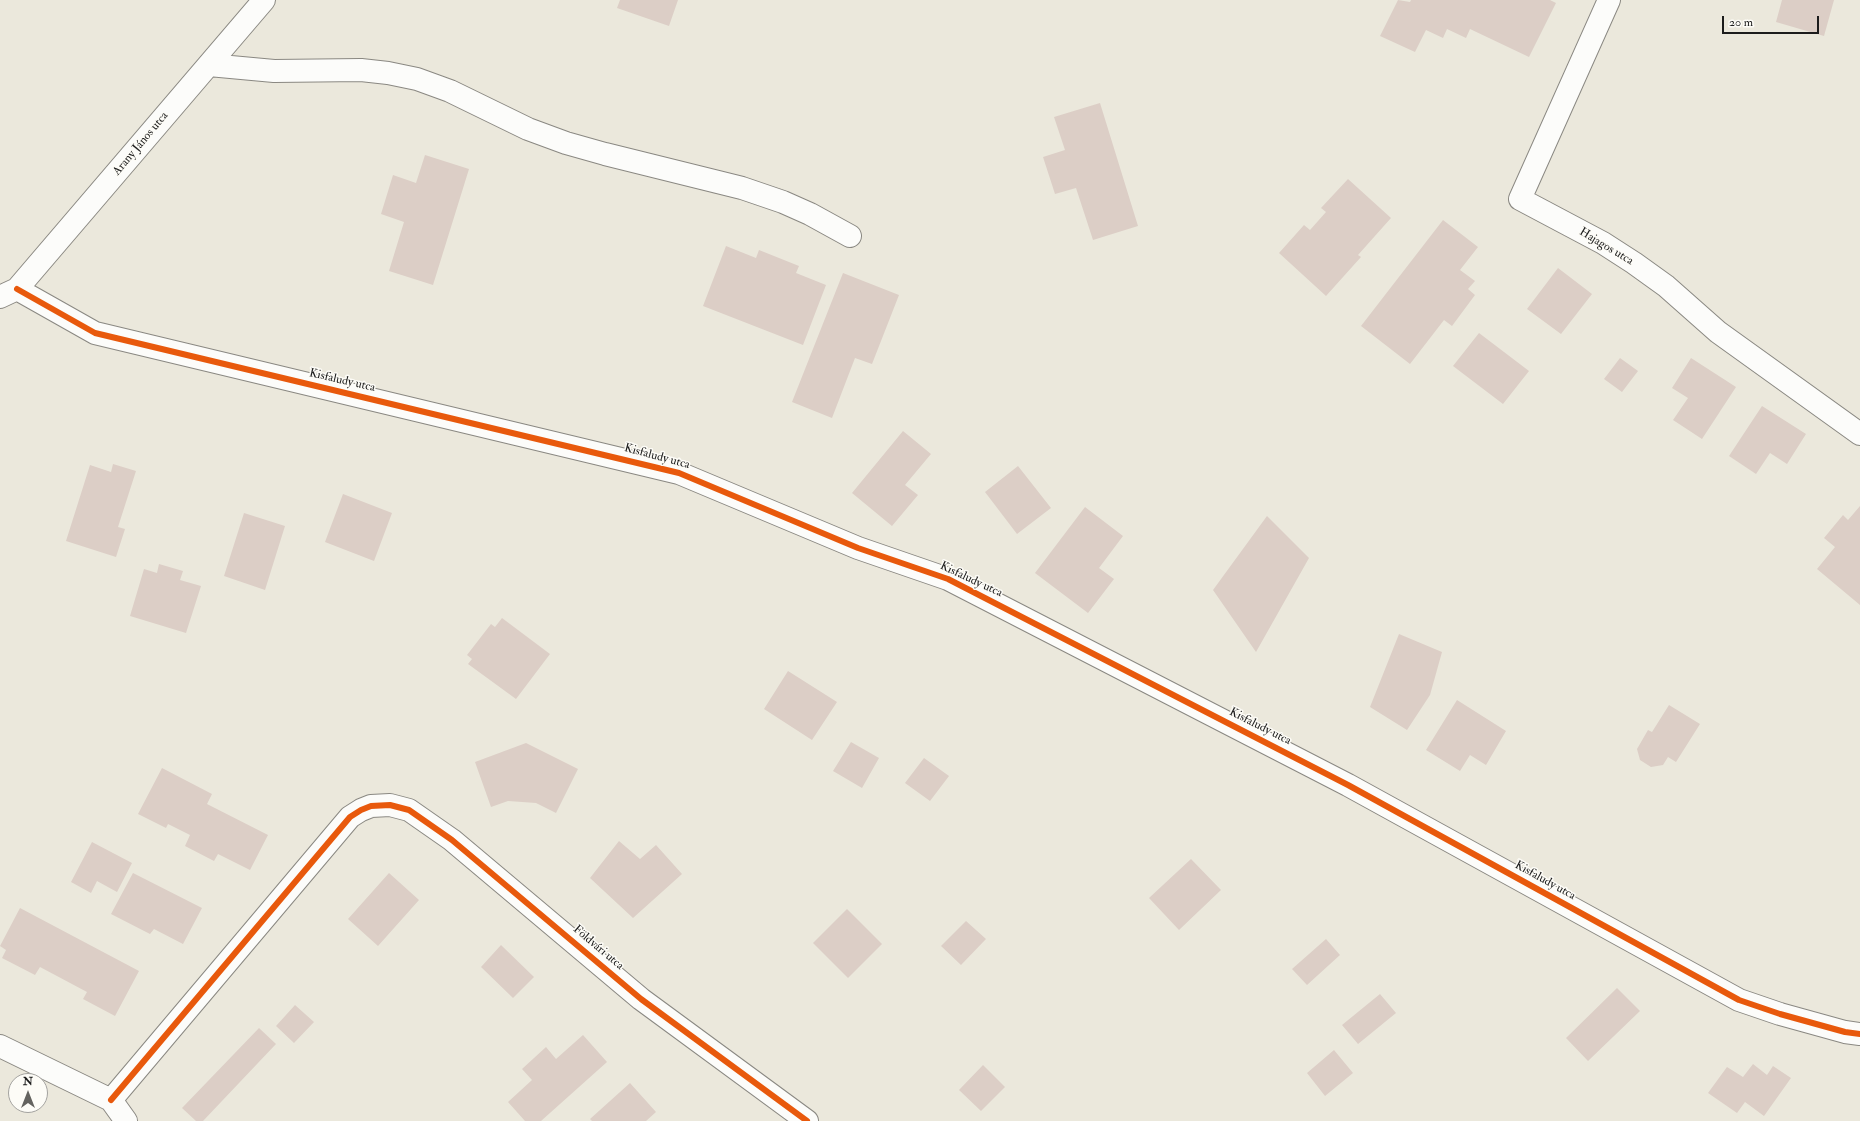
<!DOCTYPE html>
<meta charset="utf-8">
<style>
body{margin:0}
#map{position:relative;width:1860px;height:1121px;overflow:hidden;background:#ebe8dc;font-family:"IM FELL Double Pica",serif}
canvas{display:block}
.north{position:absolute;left:8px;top:1073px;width:40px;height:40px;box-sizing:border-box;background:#fdfcf7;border:1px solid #a3a29f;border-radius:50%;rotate:0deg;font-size:11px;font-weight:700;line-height:16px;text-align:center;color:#1c1c1c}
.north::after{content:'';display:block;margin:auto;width:14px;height:18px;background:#64635f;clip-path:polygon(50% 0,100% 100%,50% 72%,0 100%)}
.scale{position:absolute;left:1722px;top:16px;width:97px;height:18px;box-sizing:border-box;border:2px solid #1c1c1c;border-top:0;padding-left:5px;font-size:12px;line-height:14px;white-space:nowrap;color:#1c1c1c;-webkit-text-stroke:3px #fdfcf7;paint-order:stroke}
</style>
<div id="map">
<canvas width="1860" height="1121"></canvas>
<div class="north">N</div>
<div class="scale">20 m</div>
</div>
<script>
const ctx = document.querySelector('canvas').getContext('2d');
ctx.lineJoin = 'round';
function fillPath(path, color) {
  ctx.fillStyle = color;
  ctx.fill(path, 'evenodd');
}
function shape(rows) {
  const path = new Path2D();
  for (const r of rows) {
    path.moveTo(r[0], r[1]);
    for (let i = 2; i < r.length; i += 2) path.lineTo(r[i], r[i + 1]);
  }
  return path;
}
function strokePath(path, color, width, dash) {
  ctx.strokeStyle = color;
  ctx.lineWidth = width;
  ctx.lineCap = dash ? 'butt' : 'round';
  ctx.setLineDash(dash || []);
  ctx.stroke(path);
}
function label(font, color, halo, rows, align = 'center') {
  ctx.font = font + ' "IM FELL Double Pica",serif';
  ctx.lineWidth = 3;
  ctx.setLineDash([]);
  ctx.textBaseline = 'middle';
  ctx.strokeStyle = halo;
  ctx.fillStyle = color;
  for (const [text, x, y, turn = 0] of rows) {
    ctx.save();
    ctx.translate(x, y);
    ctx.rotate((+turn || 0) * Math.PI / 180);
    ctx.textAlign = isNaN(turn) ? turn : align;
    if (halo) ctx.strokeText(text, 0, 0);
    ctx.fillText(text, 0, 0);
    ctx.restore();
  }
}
const building = shape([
 [620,0,678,0,669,26,617,8],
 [1398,0,1410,2,1411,0,1550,0,1556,3,1529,57,1470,29,1466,38,1447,29,1443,38,1426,30,1415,52,1380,36],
 [1782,0,1834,0,1824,36,1776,22],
 [1100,103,1138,226,1093,240,1076,188,1055,194,1043,157,1065,150,1054,117],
 [425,155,469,169,433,285,389,271,404,222,381,214,393,175,416,183],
 [1348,179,1391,218,1358,255,1361,257,1326,296,1279,253,1304,225,1310,230,1326,212,1321,208],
 [1443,220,1478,247,1460,270,1475,281,1468,289,1475,295,1452,326,1444,320,1410,364,1361,326],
 [726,246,756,258,759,250,799,266,796,273,826,285,803,345,703,306],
 [1558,268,1592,294,1561,334,1527,309],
 [843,273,899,295,872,364,855,358,832,418,792,402],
 [1479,333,1529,371,1503,404,1453,366],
 [1620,358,1638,371,1622,392,1604,379],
 [1691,358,1736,387,1702,439,1673,420,1688,398,1672,388],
 [1762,406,1806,434,1787,464,1770,453,1756,474,1729,456],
 [903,431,931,454,905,485,918,495,892,526,852,493],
 [113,464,136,471,118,527,125,529,116,557,66,541,90,465,111,472],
 [1018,466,1051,508,1017,534,985,492],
 [343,494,392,513,374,561,325,542],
 [1860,506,1860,605,1817,569,1835,547,1824,538,1843,515,1848,520],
 [1085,507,1123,536,1099,568,1114,579,1088,613,1035,573],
 [244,513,285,526,265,590,224,576],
 [1267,516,1309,558,1256,652,1213,590],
 [159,564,183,571,180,580,201,586,186,633,130,616,144,569,157,573],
 [502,618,550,654,516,699,468,664,472,659,467,655,491,624,495,627],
 [1399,634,1442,652,1430,695,1407,730,1370,707],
 [788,671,837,702,812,740,764,709],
 [1457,700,1506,731,1486,765,1470,755,1460,771,1426,750],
 [1669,705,1700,724,1676,762,1668,757,1663,765,1651,767,1640,760,1637,749,1648,730,1652,732],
 [851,742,879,758,862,788,833,771],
 [526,743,578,769,556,813,536,803,508,801,491,807,475,762],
 [924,758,949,776,930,801,905,783],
 [162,768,212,794,207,804,268,835,250,870,218,854,214,861,185,846,190,835,168,824,166,828,138,814],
 [619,841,640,859,656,845,682,874,633,918,590,878],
 [92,842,132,863,117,892,97,881,91,893,71,882],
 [1191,859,1221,890,1179,930,1149,898],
 [133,873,202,908,183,944,154,929,150,934,111,914],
 [389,873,419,900,378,946,348,919],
 [20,908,139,971,115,1016,83,999,87,992,40,967,35,975,2,958,6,950,0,946],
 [847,909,882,944,848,978,813,943],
 [966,921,986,939,961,965,941,946],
 [1326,939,1340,955,1307,985,1292,969],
 [501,945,534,977,513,998,481,967],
 [1617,988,1640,1011,1588,1061,1566,1038],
 [1380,994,1396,1013,1358,1044,1342,1025],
 [295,1005,314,1022,294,1043,276,1026],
 [259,1028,276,1044,203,1121,196,1121,182,1108],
 [583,1035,607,1062,541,1121,525,1121,508,1102,532,1080,522,1069,546,1047,556,1059],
 [1334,1050,1353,1073,1325,1096,1307,1073],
 [1753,1064,1767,1075,1773,1066,1791,1078,1764,1116,1745,1102,1737,1113,1708,1093,1727,1067,1743,1077],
 [983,1065,1005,1087,981,1111,959,1090],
 [630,1083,656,1112,646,1121,592,1121,590,1119]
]);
const minor = shape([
 [1609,0,1520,199,1603,243,1634,263,1666,286,1718,332,1860,434],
 [209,65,274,71,361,70,388,73,417,79,450,91,528,129,566,143,605,154,742,188,783,202,810,214,850,236],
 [17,289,95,333,679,473,858,548,948,579,1348,785,1739,1000,1780,1014,1845,1032,1860,1034],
 [0,297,17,289,264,0],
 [0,1046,111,1100,126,1121],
 [111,1100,350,817,361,810,371,806,390,805,409,810,452,840,641,999,807,1121]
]);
const cycleway = shape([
 [17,289,95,333,679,473,858,548,948,579,1348,785,1739,1000,1780,1014,1845,1032,1860,1034],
 [111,1100,350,817,361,810,371,806,390,805,409,810,452,840,641,999,807,1121]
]);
const streetNames = [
 ["Arany János utca",141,144,-50],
 ["Hajagos utca",1606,247,31],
 ["Kisfaludy utca",342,381,13],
 ["Kisfaludy utca",657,457,15],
 ["Kisfaludy utca",971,580,25],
 ["Kisfaludy utca",1260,727,27],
 ["Kisfaludy utca",1545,881,29],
 ["Földvári utca",598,948,40]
];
fillPath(building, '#dccec6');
strokePath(minor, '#8a8882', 24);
strokePath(minor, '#fcfcfa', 22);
strokePath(cycleway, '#e8590c', 6);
label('12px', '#1c1c1c', '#fdfcf7', streetNames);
</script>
